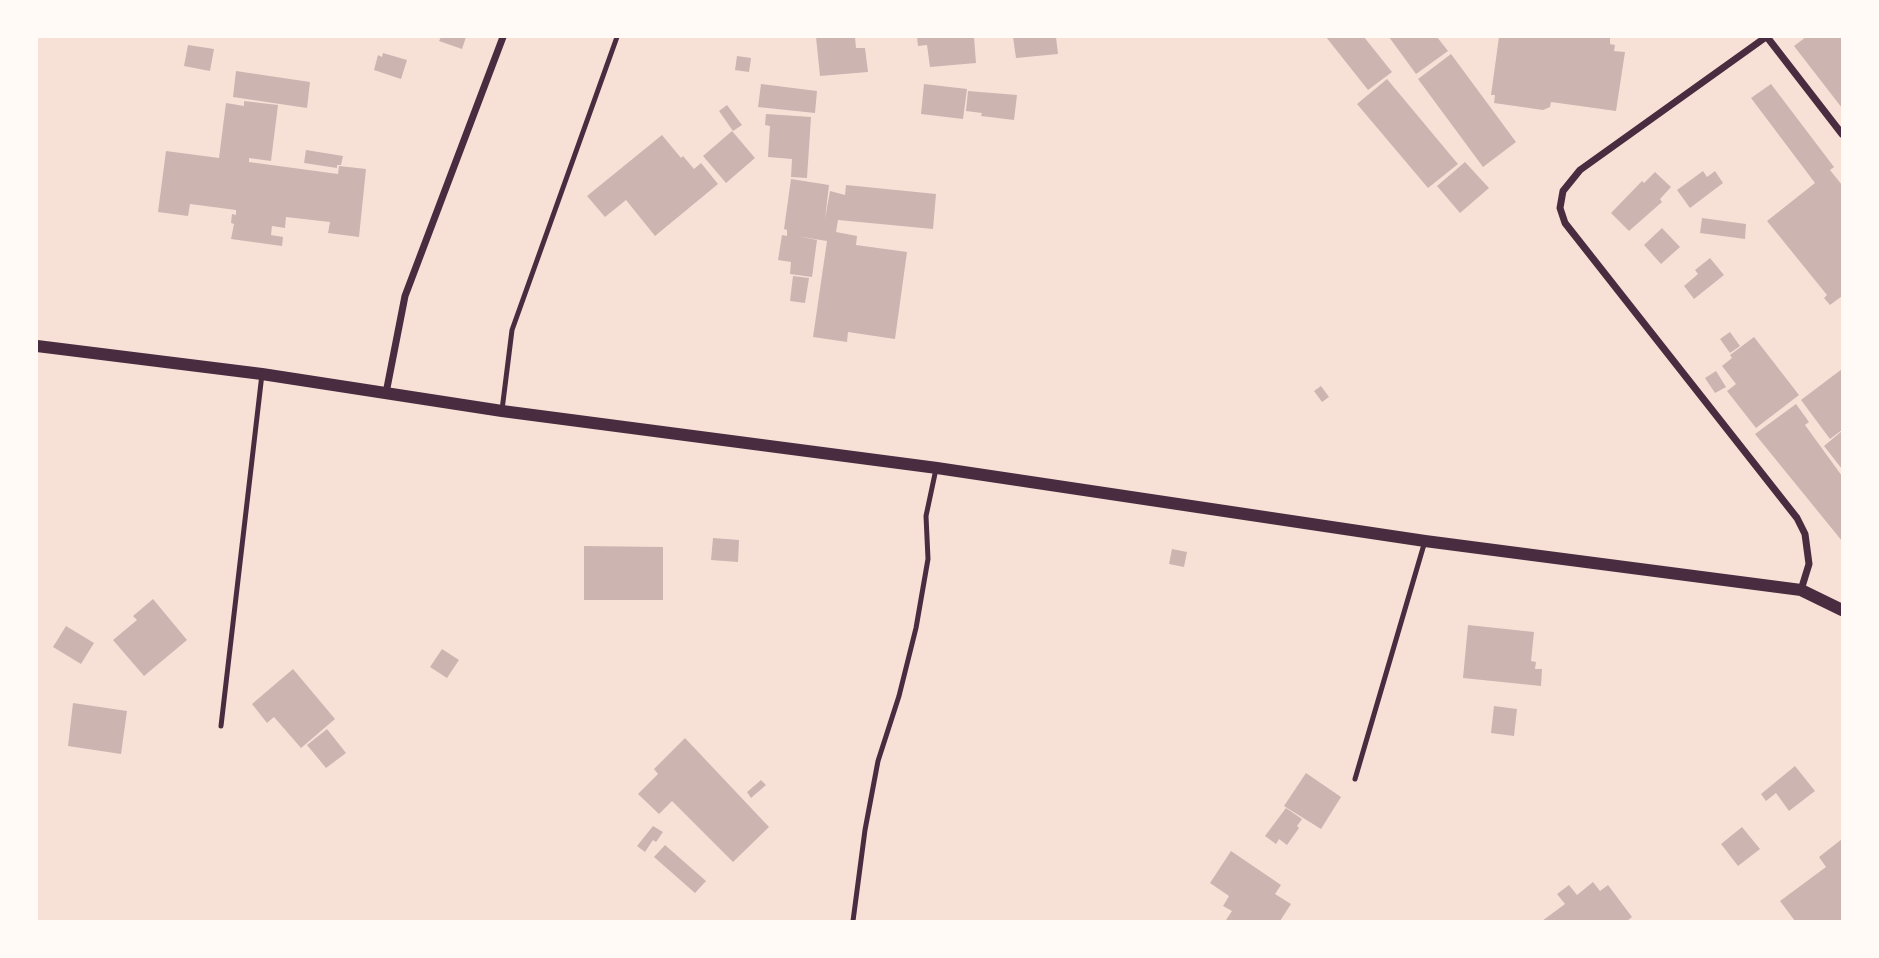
<!DOCTYPE html>
<style>
body{margin:0}
#map{position:relative;width:1879px;height:958px;overflow:hidden;background:#f7e1d7;font-family:Manrope,sans-serif}
canvas{display:block}
.frame{position:absolute;inset:0;border:38px solid #fffaf5;pointer-events:none}
</style>
<div id="map">
<canvas width="1879" height="958"></canvas>
<div class="frame"></div>
</div>
<script>
const ctx = document.querySelector('canvas').getContext('2d');
ctx.lineJoin = 'round';
function fillPath(path, color) {
  ctx.fillStyle = color;
  ctx.fill(path, 'evenodd');
}
function shape(rows) {
  const path = new Path2D();
  for (const r of rows) {
    path.moveTo(r[0], r[1]);
    for (let i = 2; i < r.length; i += 2) path.lineTo(r[i], r[i + 1]);
  }
  return path;
}
function strokePath(path, color, width, dash) {
  ctx.strokeStyle = color;
  ctx.lineWidth = width;
  ctx.lineCap = dash ? 'butt' : 'round';
  ctx.setLineDash(dash || []);
  ctx.stroke(path);
}
const building = shape([
 [441,37,466,37,462,49,439,41],
 [816,37,855,37,856,48,865,48,868,72,820,76],
 [917,37,974,37,976,63,930,67,927,45,918,46],
 [1013,37,1056,37,1058,54,1016,58],
 [1326,37,1364,37,1392,72,1368,90],
 [1389,37,1437,37,1448,51,1416,74],
 [1499,37,1610,37,1610,44,1615,45,1614,51,1625,52,1616,111,1551,102,1550,107,1543,110,1494,103,1495,95,1491,95],
 [1806,37,1842,37,1842,108,1794,46],
 [188,45,214,49,210,71,184,66],
 [383,53,407,60,401,79,374,70,378,55,382,57],
 [1451,54,1516,142,1483,167,1418,79],
 [737,56,751,58,749,72,735,70],
 [236,71,310,82,307,108,233,97],
 [1387,79,1458,164,1428,188,1357,104],
 [761,84,817,91,815,113,758,107],
 [924,84,967,89,963,119,921,114],
 [1771,84,1834,167,1830,170,1842,185,1842,296,1830,305,1824,298,1827,295,1767,221,1815,183,1751,98],
 [968,91,1017,95,1014,120,981,116,982,113,966,111],
 [244,101,278,105,271,161,249,158,249,162,338,174,339,166,366,169,359,237,328,233,330,222,286,217,285,228,272,226,271,235,283,237,282,246,231,239,234,224,231,223,232,214,236,215,236,210,190,204,188,216,158,212,166,151,219,158,226,103,244,106],
 [727,105,742,125,733,131,719,111],
 [766,114,811,117,807,178,791,177,792,159,768,157,770,126,765,125],
 [732,131,755,158,726,183,703,156],
 [662,135,681,158,683,156,694,169,701,163,718,184,655,236,626,200,605,217,587,196],
 [306,150,343,156,341,165,337,165,337,168,304,163],
 [1465,162,1489,188,1460,213,1437,186],
 [1703,171,1707,177,1715,171,1723,183,1690,208,1677,190],
 [1655,172,1671,187,1660,199,1662,202,1629,231,1611,213,1642,181,1644,183],
 [791,179,829,185,825,219,830,191,845,195,846,185,936,194,933,229,838,220,836,232,857,236,856,245,907,252,895,339,848,332,847,342,813,337,827,241,796,236,817,240,812,277,790,274,791,262,778,260,782,235,787,236,787,230,784,229],
 [1702,218,1746,224,1745,239,1700,233],
 [1662,228,1680,247,1661,264,1644,245],
 [1710,258,1724,275,1694,299,1684,286,1698,274,1695,270],
 [793,276,809,278,805,303,790,301],
 [1730,332,1740,346,1730,353,1720,339],
 [1754,337,1799,395,1756,428,1727,391,1736,384,1722,366,1732,358,1730,355],
 [1842,369,1842,430,1830,439,1801,400],
 [1716,371,1726,387,1715,393,1705,378],
 [1321,386,1329,397,1322,402,1314,391],
 [1796,404,1809,422,1805,425,1842,476,1842,541,1755,434],
 [1842,431,1842,469,1824,446],
 [713,538,739,540,738,562,711,560],
 [584,546,663,547,663,600,584,600],
 [1172,549,1187,552,1184,567,1169,564],
 [153,599,187,640,144,676,113,640,137,620,133,616],
 [1468,625,1534,632,1531,661,1536,662,1535,669,1542,669,1541,686,1463,678],
 [66,626,94,643,81,664,53,647],
 [442,649,459,660,447,678,430,667],
 [293,669,335,719,301,748,274,717,267,723,252,704],
 [73,703,127,711,121,754,68,746],
 [1494,706,1517,709,1514,736,1491,733],
 [327,729,346,753,326,768,307,745],
 [685,738,769,827,733,862,672,801,659,814,638,794,658,774,654,769],
 [1795,766,1815,791,1789,811,1776,793,1766,801,1761,794],
 [1306,773,1341,797,1321,829,1284,806],
 [761,780,766,785,751,798,747,792],
 [1286,808,1302,819,1297,826,1299,828,1287,845,1279,839,1276,844,1265,836],
 [653,826,663,832,656,842,653,840,645,852,637,846],
 [1742,827,1760,849,1738,866,1721,844],
 [1842,839,1842,921,1795,921,1780,901,1826,867,1819,857],
 [665,845,706,881,695,893,654,857],
 [1231,851,1281,885,1275,894,1291,904,1280,921,1226,920,1232,911,1223,906,1229,896,1210,883],
 [1593,882,1600,891,1608,885,1632,917,1627,921,1542,921,1565,904,1557,894,1569,885,1577,895]
]);
const service = shape([
 [502,410,512,330,617,37],
 [221,726,262,374],
 [1355,779,1425,541],
 [853,921,865,830,878,761,899,696,916,628,928,559,926,516,936,469]
]);
const minor = shape([
 [1766,37,1580,170,1563,191,1560,208,1565,223,1797,518,1805,534,1809,564,1801,590],
 [1767,37,1842,134],
 [386,393,405,296,503,37]
]);
const tertiary = shape([
 [37,346,262,374,502,411,937,468,1425,541,1801,590,1842,610]
]);
fillPath(building, '#ccb4b1');
strokePath(service, '#4a2c40', 5);
strokePath(minor, '#4a2c40', 7);
strokePath(tertiary, '#4a2c40', 12);
</script>
